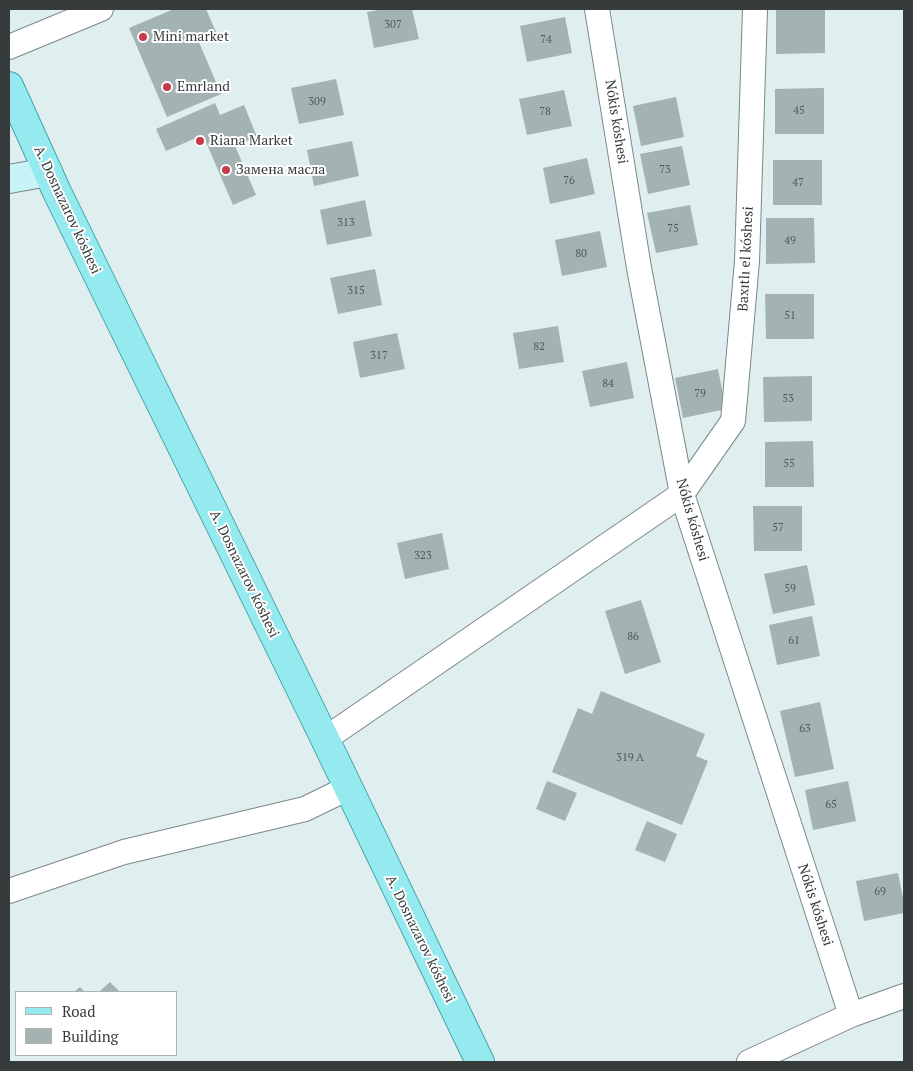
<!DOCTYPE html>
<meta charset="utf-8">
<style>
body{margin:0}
#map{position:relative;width:913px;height:1071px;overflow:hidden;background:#dfeeee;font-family:"PT Serif",serif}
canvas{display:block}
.frame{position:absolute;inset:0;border:10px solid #363c3c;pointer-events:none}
.legend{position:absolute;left:15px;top:991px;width:162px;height:65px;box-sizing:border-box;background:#fff;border:1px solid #afb1b1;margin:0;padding:6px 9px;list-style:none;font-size:15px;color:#363c3c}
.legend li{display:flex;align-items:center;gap:10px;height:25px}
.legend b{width:25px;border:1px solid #afb1b1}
</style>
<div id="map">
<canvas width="913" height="1071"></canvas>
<div class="frame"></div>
<ul class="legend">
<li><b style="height:6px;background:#94eaee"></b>Road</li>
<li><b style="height:14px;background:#a3b2b2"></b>Building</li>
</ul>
</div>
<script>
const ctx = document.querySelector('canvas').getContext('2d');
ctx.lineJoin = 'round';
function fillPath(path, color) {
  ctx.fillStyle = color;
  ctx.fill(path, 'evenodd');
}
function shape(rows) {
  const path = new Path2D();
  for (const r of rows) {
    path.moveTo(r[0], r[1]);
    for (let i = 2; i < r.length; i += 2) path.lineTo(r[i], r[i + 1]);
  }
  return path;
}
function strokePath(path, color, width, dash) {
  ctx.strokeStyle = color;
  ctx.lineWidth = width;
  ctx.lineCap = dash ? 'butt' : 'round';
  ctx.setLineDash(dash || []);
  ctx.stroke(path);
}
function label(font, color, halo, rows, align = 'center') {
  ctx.font = font + ' "PT Serif",serif';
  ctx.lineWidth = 4;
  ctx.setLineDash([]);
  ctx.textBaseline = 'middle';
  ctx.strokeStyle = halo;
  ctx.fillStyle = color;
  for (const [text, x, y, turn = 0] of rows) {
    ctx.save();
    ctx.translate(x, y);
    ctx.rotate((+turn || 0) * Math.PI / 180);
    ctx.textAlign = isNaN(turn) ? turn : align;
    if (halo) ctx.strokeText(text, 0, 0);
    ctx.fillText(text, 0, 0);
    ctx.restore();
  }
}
const building = shape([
 [174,9,206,9,216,32,198,40,221,94,167,117,129,28],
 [383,9,412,9,419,39,374,48,367,12],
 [776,9,825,9,825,53,776,54],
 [565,17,572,53,527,62,520,26],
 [336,79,344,115,299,124,291,88],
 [824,88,824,134,775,134,775,89],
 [564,90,572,126,527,135,519,99],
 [676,97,684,137,641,146,633,106],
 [215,103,220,115,244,105,257,137,235,146,256,195,233,205,203,135,166,151,156,129],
 [352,141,359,176,314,186,307,150],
 [682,146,690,185,648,194,640,154],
 [587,158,595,194,550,204,543,168],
 [773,160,822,160,822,205,773,205],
 [365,200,372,236,327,245,320,210],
 [690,205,698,245,656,253,647,213],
 [766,218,814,218,815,263,766,264],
 [600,231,607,267,562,276,555,240],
 [375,269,382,305,338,314,330,278],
 [765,294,814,294,814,339,766,339],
 [558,326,564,362,519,369,513,333],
 [397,333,405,369,360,378,353,342],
 [627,362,634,398,590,407,582,371],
 [718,369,726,409,683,418,675,378],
 [812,376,812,421,764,422,763,377],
 [813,441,814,487,765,487,765,442],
 [753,506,802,506,802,551,754,551],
 [442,533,449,569,405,579,397,543],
 [807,565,815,605,773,614,764,574],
 [641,600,661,662,625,674,605,611],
 [812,616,820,656,777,665,769,625],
 [601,691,705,734,696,756,708,761,682,825,552,772,578,708,592,714],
 [820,702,834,769,795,777,780,711],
 [547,781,577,793,565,821,536,809],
 [848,781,856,821,813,830,805,790],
 [647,821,677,834,665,862,635,850],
 [898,873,904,903,904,913,864,921,856,881],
 [110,982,120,992,99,992],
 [80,987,85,992,74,992]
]);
const street = shape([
 [597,9,639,268,682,494,851,1015],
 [9,47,101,9],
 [325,739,682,494,733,421,747,261,755,9],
 [9,891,124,852,305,809,348,788],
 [749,1062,851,1015,904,996]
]);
const secondary = shape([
 [9,179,48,172]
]);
const primary = shape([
 [9,86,57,192,325,739,480,1062]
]);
const markers = [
 [143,37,5,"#c83847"],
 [167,87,5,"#c83847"],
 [200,141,5,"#c83847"],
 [226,170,5,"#c83847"]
];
const numberNames = [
 ["307",393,25],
 ["74",546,40],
 ["309",317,102],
 ["45",799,111],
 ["78",545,112],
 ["73",665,170],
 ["76",569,181],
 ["47",798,183],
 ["313",346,223],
 ["75",673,229],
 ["49",790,241],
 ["80",581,254],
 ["315",356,291],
 ["51",790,316],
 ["82",539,347],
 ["317",379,356],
 ["84",608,384],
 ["79",700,394],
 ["53",788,399],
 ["55",789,464],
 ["57",778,528],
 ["323",423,556],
 ["59",790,589],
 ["86",633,637],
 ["61",794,641],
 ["63",805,729],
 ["319 А",630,758],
 ["65",831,805],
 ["69",880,892]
];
const poiNames = [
 ["Mini market",153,37],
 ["Emrland",177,87],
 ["Riana Market",210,141],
 ["Замена масла",236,170]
];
const streetNames = [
 ["Nókis kóshesi",616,122,81],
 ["A. Dosnazarov kóshesi",67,210,65],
 ["Baxıtlı el kóshesi",746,259,-87],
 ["Nókis kóshesi",692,520,74],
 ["A. Dosnazarov kóshesi",244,574,64],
 ["Nókis kóshesi",815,905,72],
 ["A. Dosnazarov kóshesi",420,939,64]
];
fillPath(building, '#a3b2b2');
strokePath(street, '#7b8889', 26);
strokePath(secondary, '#7b8889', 30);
strokePath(primary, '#44a4a9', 30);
strokePath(street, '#fff', 24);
strokePath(secondary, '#c9f4f7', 28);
strokePath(primary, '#94eaee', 28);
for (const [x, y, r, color] of markers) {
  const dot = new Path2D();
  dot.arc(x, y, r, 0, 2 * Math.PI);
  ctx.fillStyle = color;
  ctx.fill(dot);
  strokePath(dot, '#fff', 2);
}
label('11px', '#515a5a', null, numberNames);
label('14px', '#363c3c', '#fff', poiNames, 'left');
label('14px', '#363c3c', '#fff', streetNames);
</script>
